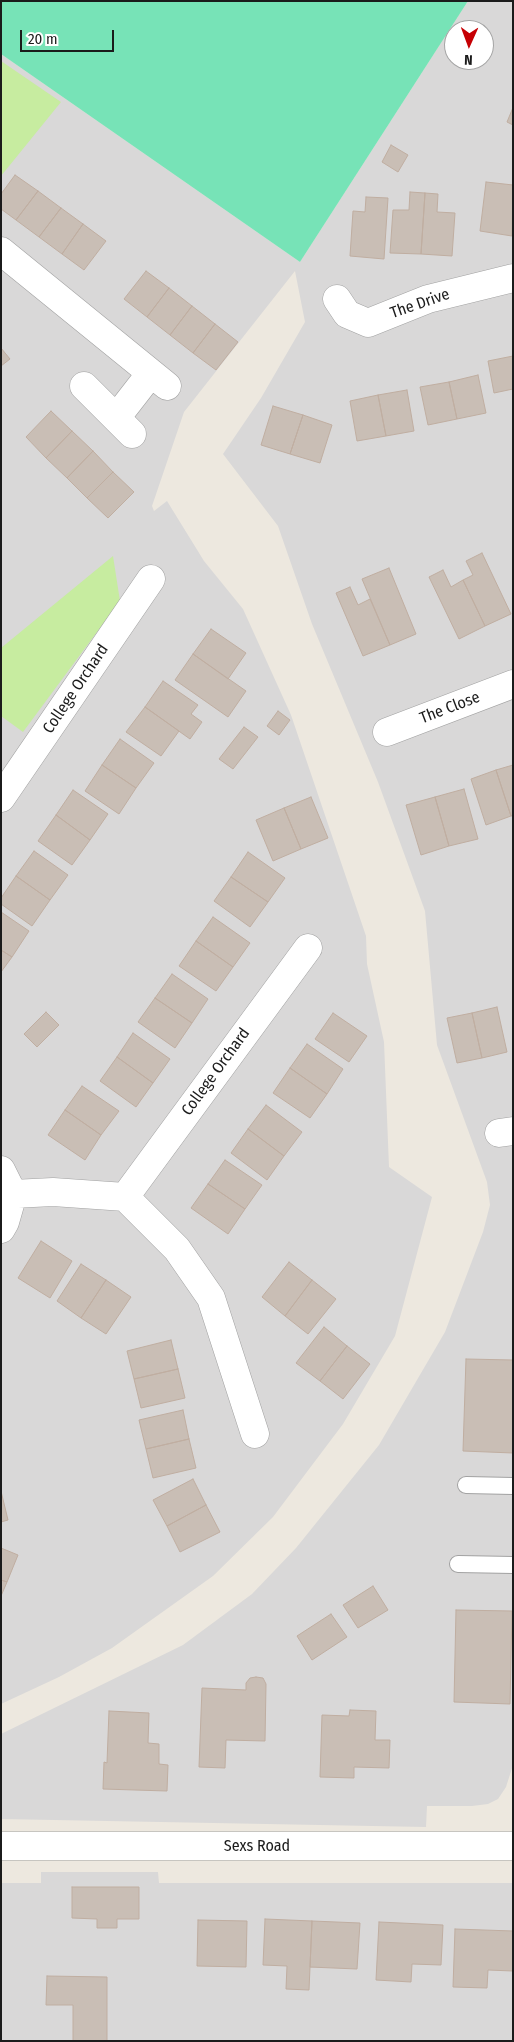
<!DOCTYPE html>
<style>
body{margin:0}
#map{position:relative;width:514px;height:2042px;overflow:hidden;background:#ede8df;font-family:"Fira Sans Condensed",sans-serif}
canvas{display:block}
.frame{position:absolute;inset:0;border:2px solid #1b1b1b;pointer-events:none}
.north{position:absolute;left:444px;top:20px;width:50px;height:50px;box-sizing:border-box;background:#fff;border:1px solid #a4a4a4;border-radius:50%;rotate:182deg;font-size:14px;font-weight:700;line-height:20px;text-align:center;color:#1b1b1b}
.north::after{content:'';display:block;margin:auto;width:18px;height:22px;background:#c60004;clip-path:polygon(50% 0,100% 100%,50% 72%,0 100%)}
.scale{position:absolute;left:20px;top:30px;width:94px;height:22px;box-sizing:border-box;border:2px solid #1b1b1b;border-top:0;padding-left:6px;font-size:15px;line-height:18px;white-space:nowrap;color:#1b1b1b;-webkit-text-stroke:4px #fff;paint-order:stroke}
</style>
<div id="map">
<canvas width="514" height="2042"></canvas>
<div class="frame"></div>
<div class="north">N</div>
<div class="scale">20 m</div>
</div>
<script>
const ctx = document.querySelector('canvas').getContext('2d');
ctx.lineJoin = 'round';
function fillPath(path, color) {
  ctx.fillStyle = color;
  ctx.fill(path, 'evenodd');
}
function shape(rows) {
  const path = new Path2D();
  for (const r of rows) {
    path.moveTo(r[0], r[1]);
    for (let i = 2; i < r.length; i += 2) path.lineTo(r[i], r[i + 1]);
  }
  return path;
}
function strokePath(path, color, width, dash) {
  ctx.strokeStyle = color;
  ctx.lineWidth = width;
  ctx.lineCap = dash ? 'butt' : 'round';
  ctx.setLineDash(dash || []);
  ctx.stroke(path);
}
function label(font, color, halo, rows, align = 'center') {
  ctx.font = font + ' "Fira Sans Condensed",sans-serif';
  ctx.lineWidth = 5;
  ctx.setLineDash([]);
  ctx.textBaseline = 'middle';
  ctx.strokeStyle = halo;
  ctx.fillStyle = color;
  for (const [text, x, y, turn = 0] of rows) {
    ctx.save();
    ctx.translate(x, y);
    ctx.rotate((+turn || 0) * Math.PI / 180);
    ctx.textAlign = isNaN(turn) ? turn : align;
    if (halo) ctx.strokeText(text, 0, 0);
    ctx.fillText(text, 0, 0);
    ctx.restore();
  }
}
const residential = shape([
 [468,1,513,1,513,1765,506,1787,498,1799,488,1804,472,1806,427,1806,426,1827,1,1819,1,1734,183,1645,252,1594,296,1548,379,1445,445,1332,483,1232,490,1205,487,1182,437,1045,425,911,378,782,312,624,278,526,223,454,261,398,305,322,295,271,184,412,152,506,154,511,167,501,204,561,243,609,291,715,366,936,367,964,384,1042,389,1167,432,1197,395,1336,343,1424,273,1517,213,1576,112,1648,59,1677,1,1704,1,54,300,262],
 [454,30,484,30,484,60,454,60],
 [41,1872,158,1872,159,1883,513,1883,513,2041,1,2041,1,1883,41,1883]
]);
const grass = shape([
 [1,61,61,102,1,176],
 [113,556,120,601,23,732,1,716,1,648]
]);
const pitch = shape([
 [1,1,468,1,300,262,1,54]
]);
const building = shape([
 [512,110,513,110,513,125,507,122,512,110],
 [391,145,408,155,398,172,382,162,391,145],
 [15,175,38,191,16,220,1,209,1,194,15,175],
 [486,182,513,185,512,236,480,231,486,182],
 [38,191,61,208,39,237,16,220,38,191],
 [410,192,425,193,421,254,390,253,393,210,409,210,410,192],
 [425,193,438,194,437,212,455,213,452,256,421,254,425,193],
 [366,197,388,198,384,259,350,256,353,211,365,212,366,197],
 [61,208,83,224,62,254,39,237,61,208],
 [83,224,106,241,84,270,62,254,83,224],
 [146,271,169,288,147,317,124,299,146,271],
 [169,288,192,306,170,335,147,317,169,288],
 [192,306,215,324,193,353,170,335,192,306],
 [215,324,238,342,216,370,193,353,215,324],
 [1,348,10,359,1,366,1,348],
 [513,356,513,389,494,393,488,361,513,356],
 [478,375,486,413,457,419,449,382,478,375],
 [449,382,457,419,428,425,420,387,449,382],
 [407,390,414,431,386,436,378,395,407,390],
 [378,395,386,436,357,441,350,401,378,395],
 [273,406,303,415,290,454,261,445,273,406],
 [51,411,72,431,46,458,26,437,51,411],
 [303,415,332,425,320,463,290,454,303,415],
 [72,431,93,451,67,478,46,458,72,431],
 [93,451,113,472,87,498,67,478,93,451],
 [113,472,134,492,108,518,87,498,113,472],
 [482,553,511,614,485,626,463,580,473,575,466,561,482,553],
 [389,568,416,634,390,645,362,579,389,568],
 [443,570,451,587,463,580,485,626,459,639,429,577,443,570],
 [350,587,358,605,370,599,390,645,363,656,336,593,350,587],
 [211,629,246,653,228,679,193,654,211,629],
 [193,654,246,691,228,717,175,680,193,654],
 [163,681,198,705,191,714,202,722,190,739,145,707,163,681],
 [145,707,179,731,161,756,126,732,145,707],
 [278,711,290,720,279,735,267,726,278,711],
 [244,727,258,737,233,769,219,759,244,727],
 [120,739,154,763,136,788,102,765,120,739],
 [102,765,136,788,119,814,85,791,102,765],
 [513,765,513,816,511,816,496,770,513,765],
 [496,770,511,816,486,825,471,779,496,770],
 [464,789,478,839,449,846,435,797,464,789],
 [73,790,108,814,90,840,56,815,73,790],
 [311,797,328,838,301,849,284,808,311,797],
 [435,797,449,846,421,855,406,805,435,797],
 [284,808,301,849,273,861,256,820,284,808],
 [56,815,90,840,72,865,38,841,56,815],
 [34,851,68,875,50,900,16,876,34,851],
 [248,852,285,878,268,902,231,877,248,852],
 [16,876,50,900,32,926,1,904,1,898,16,876],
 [231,877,268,902,250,927,214,901,231,877],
 [1,912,29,931,12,957,1,950,1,912],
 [213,917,250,943,233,967,196,941,213,917],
 [196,941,233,967,216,991,179,966,196,941],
 [1,950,12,957,1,972,1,950],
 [172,974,208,999,192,1023,155,998,172,974],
 [155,998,192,1023,175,1048,138,1022,155,998],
 [497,1007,507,1052,482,1058,472,1013,497,1007],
 [46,1012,59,1025,37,1047,24,1034,46,1012],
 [333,1013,367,1036,349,1062,315,1039,333,1013],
 [472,1013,482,1058,457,1063,447,1018,472,1013],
 [133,1033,170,1059,153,1083,117,1057,133,1033],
 [307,1044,343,1069,327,1094,290,1068,307,1044],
 [117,1057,153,1083,136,1107,100,1081,117,1057],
 [290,1068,327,1094,310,1118,273,1093,290,1068],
 [82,1086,119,1111,101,1135,65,1110,82,1086],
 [266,1105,302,1132,284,1156,248,1129,266,1105],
 [65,1110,101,1135,85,1160,48,1135,65,1110],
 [248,1129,284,1156,267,1180,231,1153,248,1129],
 [225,1160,262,1185,245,1209,208,1184,225,1160],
 [208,1184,245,1209,228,1234,191,1208,208,1184],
 [41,1241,72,1261,50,1298,18,1278,41,1241],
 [289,1262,312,1280,285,1316,262,1297,289,1262],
 [81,1264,106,1280,81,1318,57,1301,81,1264],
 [106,1280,131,1297,106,1334,81,1318,106,1280],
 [312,1280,336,1299,308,1334,285,1316,312,1280],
 [324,1327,347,1346,320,1381,296,1363,324,1327],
 [171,1340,178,1369,134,1379,127,1351,171,1340],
 [347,1346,370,1364,343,1399,320,1381,347,1346],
 [466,1359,513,1360,513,1453,463,1451,466,1359],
 [178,1369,185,1398,141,1408,134,1379,178,1369],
 [183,1410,189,1439,146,1449,139,1420,183,1410],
 [189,1439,196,1468,153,1478,146,1449,189,1439],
 [193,1479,206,1505,167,1526,153,1500,193,1479],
 [1,1491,8,1520,1,1522,1,1491],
 [206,1505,220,1532,180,1552,167,1526,206,1505],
 [1,1548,18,1555,7,1582,1,1580,1,1548],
 [1,1580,7,1582,1,1596,1,1580],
 [373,1586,388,1610,358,1628,343,1605,373,1586],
 [456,1610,512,1611,510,1704,454,1702,456,1610],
 [331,1614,347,1637,312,1660,297,1636,331,1614],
 [256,1677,263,1678,266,1684,265,1741,226,1740,225,1768,199,1767,202,1688,246,1690,246,1683,250,1678,256,1677],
 [350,1710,376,1711,375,1740,390,1740,389,1768,354,1767,354,1778,320,1777,322,1715,349,1716,350,1710],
 [109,1711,149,1713,148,1743,159,1744,159,1764,168,1765,167,1791,103,1789,104,1762,107,1763,109,1711],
 [72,1887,139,1887,139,1919,117,1919,117,1928,97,1928,97,1919,72,1918,72,1887],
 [265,1919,312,1921,309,1990,286,1989,287,1966,263,1965,265,1919],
 [198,1920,247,1921,246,1967,197,1966,198,1920],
 [312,1921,360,1923,357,1969,310,1967,312,1921],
 [379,1922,443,1925,441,1965,412,1964,411,1982,376,1980,379,1922],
 [455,1929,513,1931,513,1971,488,1970,487,1988,453,1987,455,1929],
 [47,1976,107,1977,107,2041,73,2041,73,2005,46,2005,47,1976]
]);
const service = shape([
 [466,1485,513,1486],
 [458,1564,513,1565]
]);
const minor = shape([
 [1,251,167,386],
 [337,299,347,314,368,323,428,299,513,278],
 [84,386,116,418,151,373],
 [116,418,132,434],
 [387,732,513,684],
 [1,798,151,579],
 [499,1133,513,1131],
 [1,1170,13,1194],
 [125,1197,308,948],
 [1,1229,5,1222,13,1194,53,1192,125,1197,177,1249,211,1298,255,1434]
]);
const tertiary = shape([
 [1,1846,513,1846]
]);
const streetNames = [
 ["The Drive",420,304,-19],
 ["College Orchard",76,689,-56],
 ["The Close",450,708,-21],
 ["College Orchard",216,1072,-54],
 ["Sexs Road",257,1847]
];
fillPath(residential, '#d9d8d8');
fillPath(grass, '#c7eca0');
fillPath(pitch, '#77e3b7');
fillPath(building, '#c9beb5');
strokePath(building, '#c0aea1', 1);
strokePath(service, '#a2a2a2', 18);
strokePath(minor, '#a2a2a2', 29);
strokePath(tertiary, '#a2a2a2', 29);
strokePath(service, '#fff', 16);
strokePath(minor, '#fff', 28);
strokePath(tertiary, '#fff', 28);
label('16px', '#1b1b1b', '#fff', streetNames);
</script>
